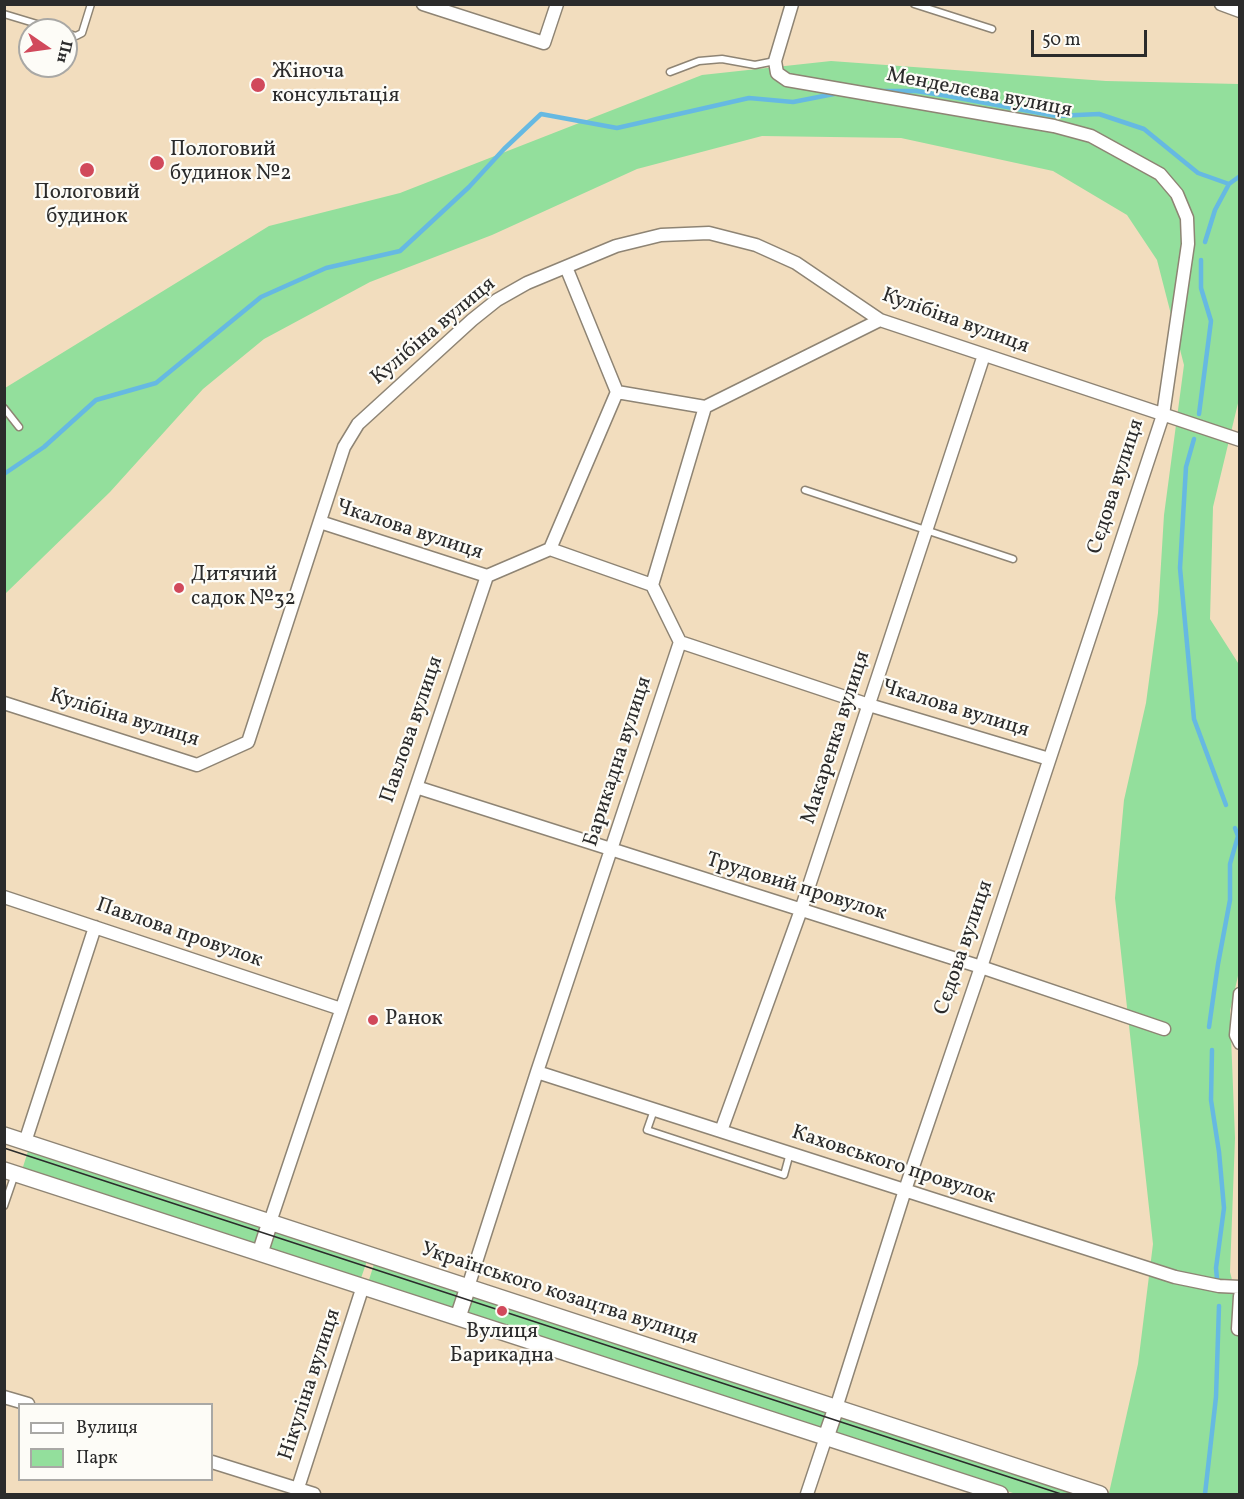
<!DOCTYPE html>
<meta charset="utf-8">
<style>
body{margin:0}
#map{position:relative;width:1244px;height:1499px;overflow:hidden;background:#f2ddbe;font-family:Vollkorn,serif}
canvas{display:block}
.frame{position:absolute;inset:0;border:6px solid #2b2b2b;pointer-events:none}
.legend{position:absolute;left:18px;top:1403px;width:195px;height:78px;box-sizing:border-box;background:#fdfcf7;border:2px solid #a9a8a5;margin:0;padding:8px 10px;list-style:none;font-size:18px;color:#2b2b2b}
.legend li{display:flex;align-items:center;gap:12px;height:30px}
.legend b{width:30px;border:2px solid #a9a8a5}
.north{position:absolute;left:18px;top:18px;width:60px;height:60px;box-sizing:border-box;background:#fdfcf7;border:2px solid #a9a8a5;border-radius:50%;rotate:103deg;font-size:16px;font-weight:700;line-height:24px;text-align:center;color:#2b2b2b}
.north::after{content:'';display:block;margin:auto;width:21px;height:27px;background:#d1495b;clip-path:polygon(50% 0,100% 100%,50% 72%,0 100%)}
.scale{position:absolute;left:1031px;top:30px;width:116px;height:27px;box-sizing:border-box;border:3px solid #2b2b2b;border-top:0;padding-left:8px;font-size:18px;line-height:21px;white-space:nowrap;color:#2b2b2b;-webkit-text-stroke:4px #fdfcf7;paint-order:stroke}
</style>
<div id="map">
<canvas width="1244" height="1499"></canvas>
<div class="frame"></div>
<ul class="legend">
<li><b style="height:8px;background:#fff"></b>Вулиця</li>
<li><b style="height:16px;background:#93df9c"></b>Парк</li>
</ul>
<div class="north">Пн</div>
<div class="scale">50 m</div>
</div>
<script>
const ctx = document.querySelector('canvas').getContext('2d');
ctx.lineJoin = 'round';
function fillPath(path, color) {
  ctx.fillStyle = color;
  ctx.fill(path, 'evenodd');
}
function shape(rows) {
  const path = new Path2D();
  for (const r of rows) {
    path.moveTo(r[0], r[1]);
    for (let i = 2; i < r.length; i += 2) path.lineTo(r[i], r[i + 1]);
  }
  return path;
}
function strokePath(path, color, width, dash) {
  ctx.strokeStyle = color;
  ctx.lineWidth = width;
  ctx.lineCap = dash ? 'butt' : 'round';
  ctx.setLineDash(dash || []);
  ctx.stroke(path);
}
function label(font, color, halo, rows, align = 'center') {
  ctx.font = font + ' Vollkorn,serif';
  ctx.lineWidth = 4.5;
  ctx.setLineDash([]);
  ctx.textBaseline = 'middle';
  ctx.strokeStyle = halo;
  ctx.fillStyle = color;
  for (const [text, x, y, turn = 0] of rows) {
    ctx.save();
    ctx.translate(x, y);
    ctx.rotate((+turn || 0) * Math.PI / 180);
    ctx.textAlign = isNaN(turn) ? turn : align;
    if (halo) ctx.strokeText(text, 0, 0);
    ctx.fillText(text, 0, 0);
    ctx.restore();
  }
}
const green = shape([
 [831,61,1106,81,1239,84,1239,399,1213,507,1210,619,1240,666,1240,967,1230,1011,1235,1138,1230,1272,1240,1311,1239,1494,1109,1493,1138,1364,1153,1244,1115,898,1124,800,1146,703,1158,613,1164,515,1184,365,1157,260,1127,215,1053,171,901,138,762,136,637,169,492,235,370,282,264,339,203,389,110,492,5,594,5,388,269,226,400,193,702,75],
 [29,1148,264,1225,257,1248,22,1170],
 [272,1227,368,1258,360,1281,265,1250],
 [375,1261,463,1290,456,1312,368,1283],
 [471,1293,829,1410,822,1432,464,1315],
 [838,1413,1087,1494,1016,1494,832,1434]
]);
const stream = shape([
 [880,91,916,91,948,96,1056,116,1099,114,1144,129,1198,173,1229,184],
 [1205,242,1215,210,1229,184,1240,176],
 [1199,414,1211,321,1201,288,1201,260],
 [1194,439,1186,467,1180,568,1194,719,1226,805],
 [4,474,44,447,96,400,156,383,261,297,326,268,400,251,469,187,504,149,541,114,617,128,749,98,793,102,839,93],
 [1209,1027,1218,964,1230,900,1230,864,1238,836,1235,828],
 [1212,1050,1211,1100,1219,1152,1224,1208,1216,1268,1217,1279],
 [1205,1494,1216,1397,1219,1306]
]);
const service = shape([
 [914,4,992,29],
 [4,14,57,30],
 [66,33,76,36,82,33,91,4],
 [670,72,699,61,722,59,755,65,775,61],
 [4,408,19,427],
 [805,490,1013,559],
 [654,1110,647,1130,784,1175,790,1153],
 [4,1206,15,1174]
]);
const minor = shape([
 [423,4,544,43,557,4],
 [792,4,775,61,777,73,787,80,1054,126,1091,136,1160,174,1177,194,1187,218,1188,244,1163,415,981,967,905,1190,836,1408],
 [1221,4,1240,11],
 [617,392,705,407],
 [320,522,487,576],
 [550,549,652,585],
 [680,642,869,705,1049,759],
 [4,703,197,765,248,742,344,447,358,424,472,320,497,300,527,283,616,246,661,235,709,233,756,245,796,263,880,320,1240,440],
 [416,787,981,967,1164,1029],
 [4,897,341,1009],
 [1240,994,1236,1035,1240,1043],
 [537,1072,1175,1277,1219,1286,1240,1287],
 [721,1131,801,910,984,355],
 [25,1142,95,927],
 [270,1222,487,576,550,549,617,392,566,267],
 [468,1287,537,1072,680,642,652,585,705,407,880,320],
 [1238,1329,1240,1296],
 [4,1397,28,1404],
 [212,1462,314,1494],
 [296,1494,363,1286],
 [807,1494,826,1437]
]);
const tertiary = shape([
 [4,1135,1100,1494],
 [4,1170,1000,1494],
 [260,1253,270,1222],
 [458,1317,468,1287],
 [826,1437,836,1408]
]);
const tram = shape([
 [4,1148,1061,1494]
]);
const markers = [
 [258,85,8,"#d1495b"],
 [157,163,8,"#d1495b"],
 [87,170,8,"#d1495b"],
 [179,588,6,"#d1495b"],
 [373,1020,6,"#d1495b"],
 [502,1311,6,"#d1495b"]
];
const poiNames = [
 ["Жіноча",272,73],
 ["консультація",272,97],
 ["Пологовий",170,151],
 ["будинок №2",170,175],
 ["Пологовий",87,194,"center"],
 ["будинок",87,218,"center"],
 ["Дитячий",191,576],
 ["садок №32",191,600],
 ["Ранок",385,1020],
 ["Вулиця",502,1333,"center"],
 ["Барикадна",502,1357,"center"]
];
const streetNames = [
 ["Менделєєва вулиця",979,94,11],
 ["Кулібіна вулиця",955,322,20],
 ["Кулібіна вулиця",434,332,-40],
 ["Сєдова вулиця",1117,487,-72],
 ["Чкалова вулиця",409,531,18],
 ["Чкалова вулиця",955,710,17],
 ["Кулібіна вулиця",124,719,17],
 ["Павлова вулиця",413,730,-71],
 ["Макаренка вулиця",837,738,-72],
 ["Барикадна вулиця",619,762,-72],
 ["Трудовий провулок",796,888,17],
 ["Павлова провулок",179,934,19],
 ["Сєдова вулиця",965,948,-71],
 ["Каховського провулок",893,1166,18],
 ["Українського козацтва вулиця",559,1295,18],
 ["Нікуліна вулиця",311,1385,-72]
];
fillPath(green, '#93df9c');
strokePath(stream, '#66b9e2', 4.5);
strokePath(service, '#8e8474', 9);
strokePath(minor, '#8e8474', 15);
strokePath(tertiary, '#8e8474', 18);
strokePath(service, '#fff', 6);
strokePath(minor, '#fff', 12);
strokePath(tertiary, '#fff', 15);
strokePath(tram, '#2b2b2b', 1.5);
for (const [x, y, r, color] of markers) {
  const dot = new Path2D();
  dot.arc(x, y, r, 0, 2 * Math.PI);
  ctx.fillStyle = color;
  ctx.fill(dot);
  strokePath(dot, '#fdfcf7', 2);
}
label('21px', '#2b2b2b', '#fdfcf7', poiNames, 'left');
label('21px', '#2b2b2b', '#fdfcf7', streetNames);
</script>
